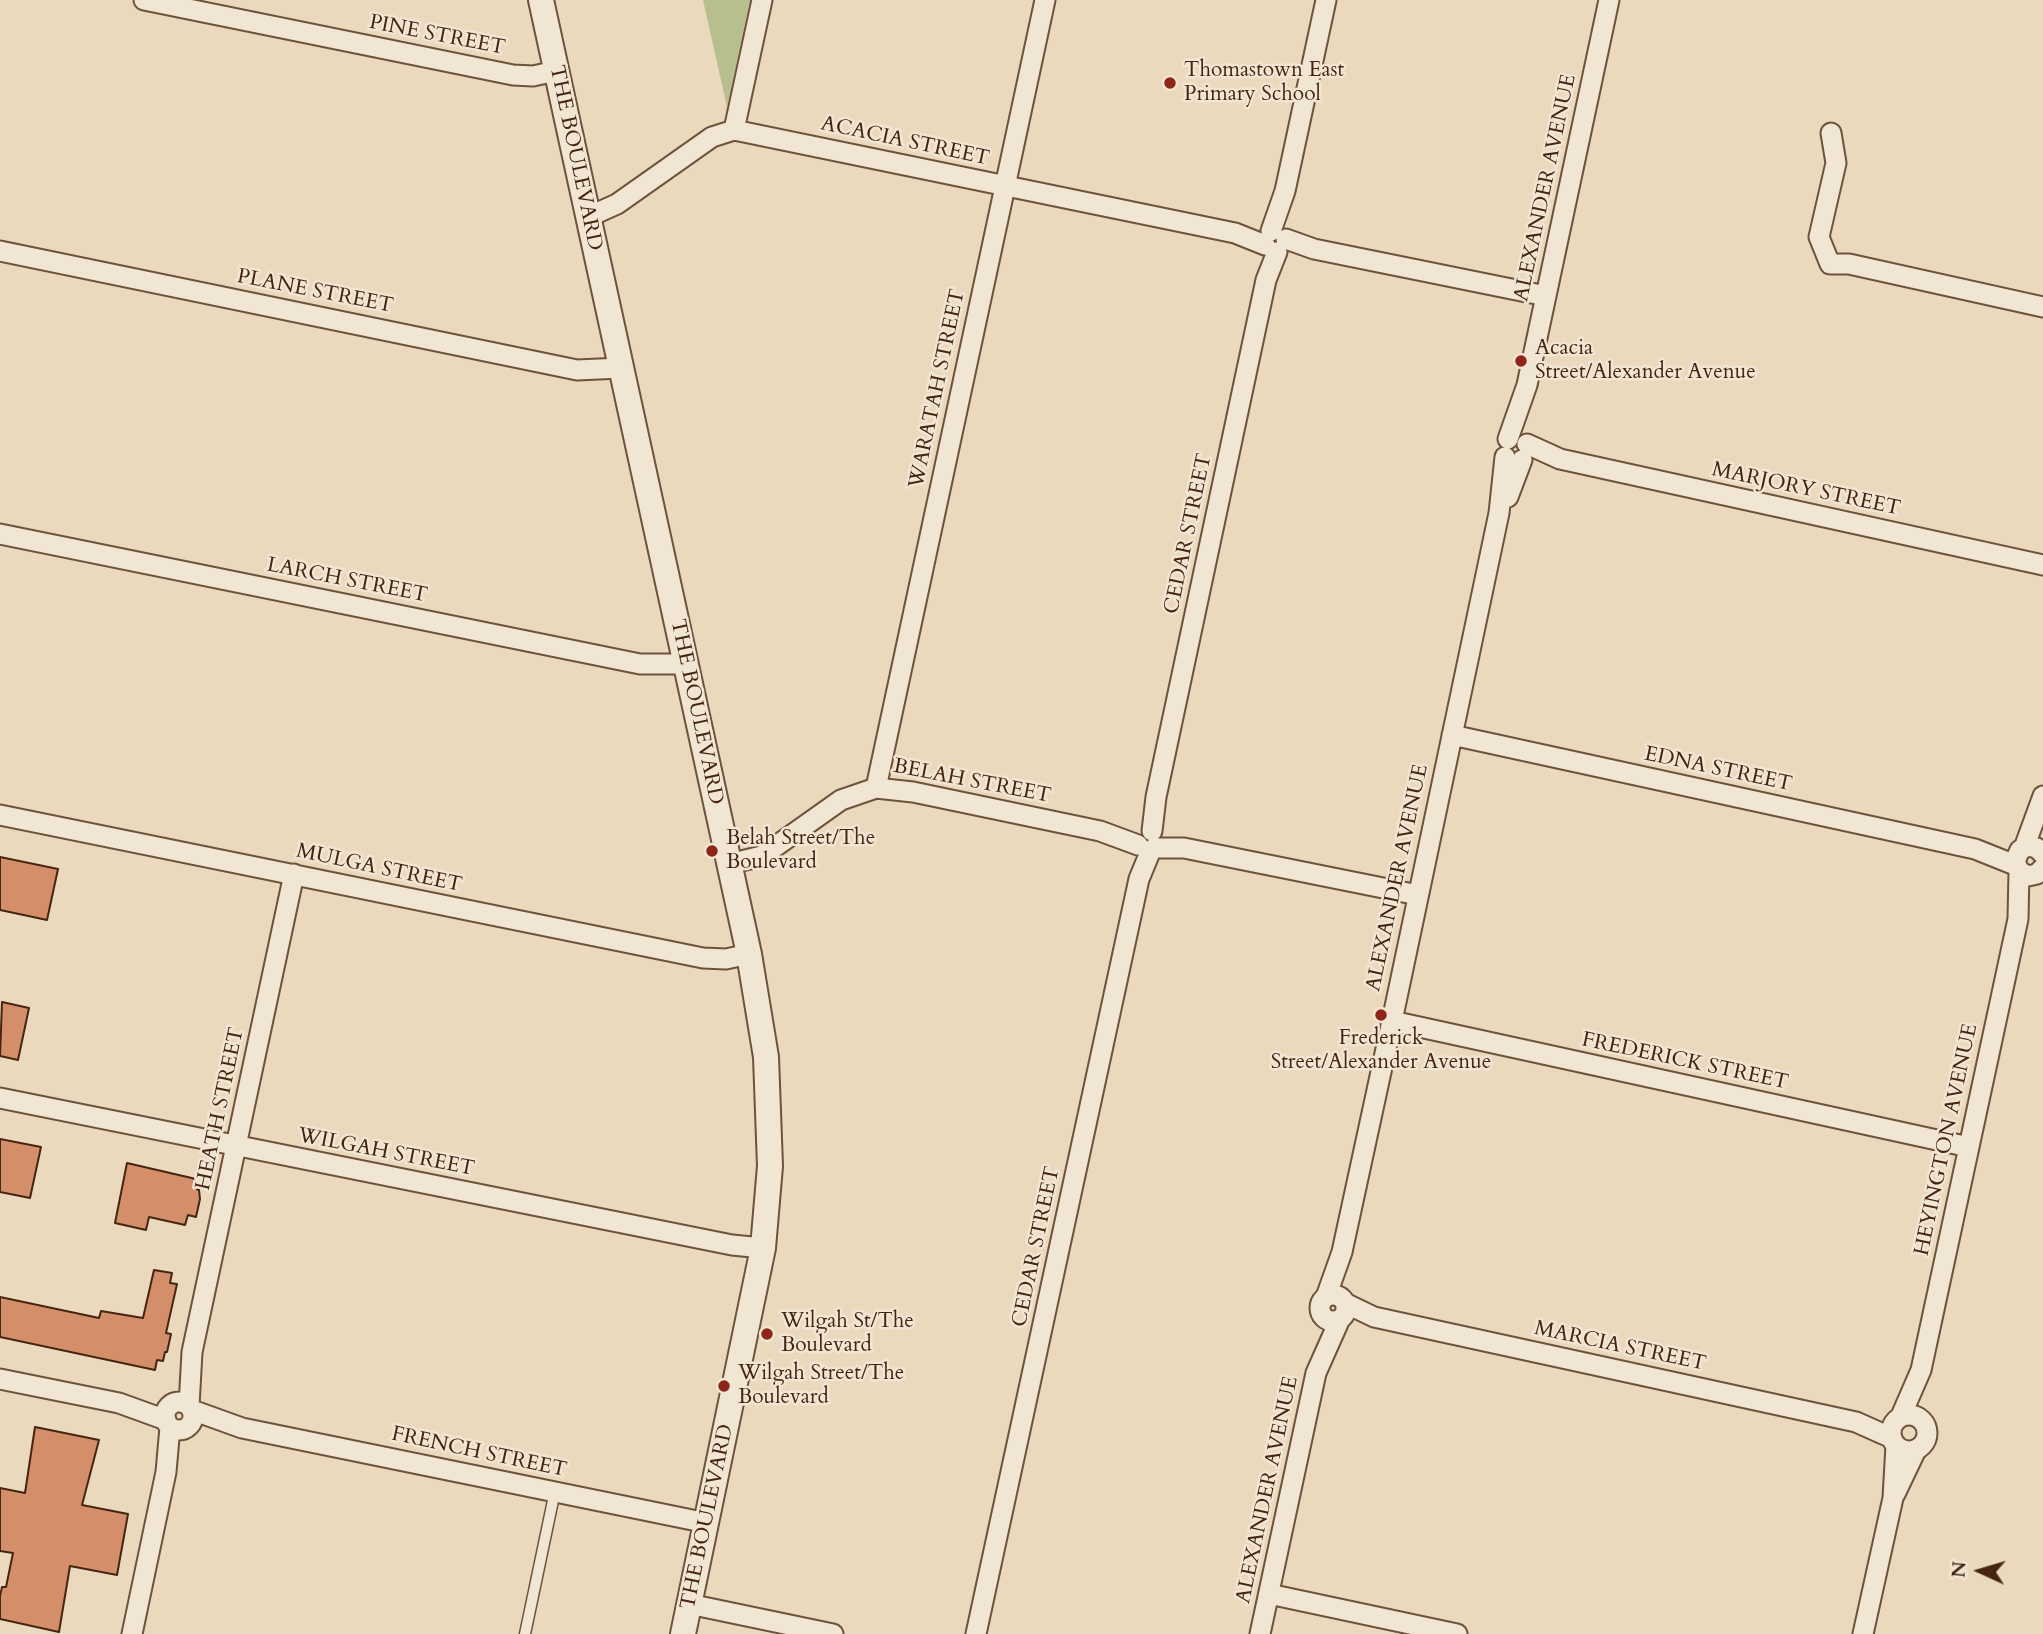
<!DOCTYPE html>
<style>
body{margin:0}
#map{position:relative;width:2043px;height:1634px;overflow:hidden;background:#ead9bc;font-family:Cardo,serif}
canvas{display:block}
.north{position:absolute;left:1945px;top:1536px;width:70px;height:70px;-webkit-text-stroke:5px #f1e6d3;paint-order:stroke;rotate:274deg;font-size:19px;font-weight:700;line-height:28px;text-align:center;color:#452511}
.north::after{content:'';display:block;margin:auto;width:24px;height:32px;background:#452511;clip-path:polygon(50% 0,100% 100%,50% 72%,0 100%)}
</style>
<div id="map">
<canvas width="2043" height="1634"></canvas>
<div class="north">N</div>
</div>
<script>
const ctx = document.querySelector('canvas').getContext('2d');
ctx.lineJoin = 'round';
function fillPath(path, color) {
  ctx.fillStyle = color;
  ctx.fill(path, 'evenodd');
}
function shape(rows) {
  const path = new Path2D();
  for (const r of rows) {
    if (r.length === 3) {
      path.moveTo(r[0] + r[2], r[1]);
      path.arc(r[0], r[1], r[2], 0, 2 * Math.PI);
      continue;
    }
    path.moveTo(r[0], r[1]);
    for (let i = 2; i < r.length; i += 2) path.lineTo(r[i], r[i + 1]);
  }
  return path;
}
function strokePath(path, color, width, dash) {
  ctx.strokeStyle = color;
  ctx.lineWidth = width;
  ctx.lineCap = dash ? 'butt' : 'round';
  ctx.setLineDash(dash || []);
  ctx.stroke(path);
}
function label(font, color, halo, rows, align = 'center') {
  ctx.font = font + ' Cardo,serif';
  ctx.lineWidth = 5;
  ctx.setLineDash([]);
  ctx.textBaseline = 'middle';
  ctx.strokeStyle = halo;
  ctx.fillStyle = color;
  for (const [text, x, y, turn = 0] of rows) {
    ctx.save();
    ctx.translate(x, y);
    ctx.rotate((+turn || 0) * Math.PI / 180);
    ctx.textAlign = isNaN(turn) ? turn : align;
    if (halo) ctx.strokeText(text, 0, 0);
    ctx.fillText(text, 0, 0);
    ctx.restore();
  }
}
const green = shape([
 [703,0,750,0,727,107]
]);
const building = shape([
 [0,857,58,869,47,920,0,910,0,857],
 [2,1002,29,1008,18,1060,0,1056,2,1002],
 [0,1139,41,1147,30,1198,0,1192,0,1139],
 [127,1163,196,1179,194,1188,199,1190,200,1199,196,1217,188,1215,185,1225,149,1217,146,1230,115,1223,127,1163],
 [154,1270,172,1273,170,1283,177,1284,166,1333,171,1334,167,1352,165,1352,163,1361,157,1360,155,1370,0,1337,0,1297,99,1318,101,1311,143,1318,154,1270],
 [35,1427,99,1440,82,1505,128,1514,117,1575,70,1566,59,1632,0,1619,0,1596,2,1587,6,1587,13,1553,0,1551,0,1488,25,1493,35,1427]
]);
const service = shape([
 [525,1634,555,1491]
]);
const minor = shape([
 [144,0,513,75,533,76,556,71],
 [734,130,762,0],
 [1831,133,1836,163,1819,237,1830,264,1849,264,2043,307],
 [588,217,617,204,712,137,734,130,1235,233,1265,245],
 [1271,231,1285,191,1326,0],
 [1286,239,1314,249,1546,296],
 [0,251,577,370,621,368],
 [1508,439,1527,385,1609,0],
 [1527,444,1560,459,2043,565],
 [1508,497,1522,460],
 [0,534,640,664,686,664],
 [1452,735,1975,849,2015,865],
 [876,788,1045,0],
 [0,815,703,958,726,959,749,954],
 [1152,831,1156,797,1266,280,1277,252],
 [1154,848,1184,848,1418,895],
 [2024,848,2043,796],
 [2043,854,2037,848,2028,846,2020,850,2015,861,2019,871,2028,876,2037,874,2043,868],
 [729,864,762,856,841,800,876,788,913,792,1100,831,1138,845],
 [1392,1021,1969,1147],
 [0,1098,732,1245,763,1248],
 [1333,1308,13],
 [1326,1297,1342,1252,1392,1021,1499,513,1505,457],
 [1345,1303,1374,1317,1856,1422,1892,1438],
 [0,1379,119,1403,166,1420],
 [179,1416,14],
 [189,1406,192,1352,294,874],
 [192,1410,242,1428,707,1523],
 [1909,1433,18],
 [1901,1416,1921,1370,2018,919,2019,871],
 [1895,1494,1916,1450],
 [1269,1594,1457,1634],
 [689,1604,833,1634],
 [132,1634,166,1472,170,1427],
 [976,1634,1139,879,1151,850],
 [1260,1634,1316,1373,1340,1319],
 [1863,1634,1893,1498,1896,1445]
]);
const tertiary = shape([
 [541,0,749,954,766,1057,770,1166,763,1248,683,1634]
]);
const markers = [
 [1170,83,7,"#8f2418"],
 [1521,361,7,"#8f2418"],
 [712,851,7,"#8f2418"],
 [1381,1015,7,"#8f2418"],
 [767,1334,7,"#8f2418"],
 [724,1386,7,"#8f2418"]
];
const streetNames = [
 ["PINE STREET",437,36,11],
 ["ACACIA STREET",905,142,12],
 ["THE BOULEVARD",575,158,78],
 ["ALEXANDER AVENUE",1546,188,-78],
 ["PLANE STREET",315,292,11],
 ["WARATAH STREET",938,389,-78],
 ["MARJORY STREET",1806,490,12],
 ["CEDAR STREET",1189,534,-78],
 ["LARCH STREET",347,581,11],
 ["THE BOULEVARD",696,712,78],
 ["EDNA STREET",1718,770,12],
 ["BELAH STREET",972,782,11],
 ["MULGA STREET",379,869,12],
 ["ALEXANDER AVENUE",1398,878,-78],
 ["FREDERICK STREET",1685,1062,12],
 ["HEATH STREET",221,1109,-78],
 ["HEYINGTON AVENUE",1947,1140,-78],
 ["WILGAH STREET",386,1153,11],
 ["CEDAR STREET",1037,1247,-78],
 ["MARCIA STREET",1620,1347,12],
 ["FRENCH STREET",479,1453,12],
 ["ALEXANDER AVENUE",1268,1490,-78],
 ["THE BOULEVARD",708,1517,-78]
];
const poiNames = [
 ["Thomastown East",1184,71],
 ["Primary School",1184,95],
 ["Acacia",1535,349],
 ["Street/Alexander Avenue",1535,373],
 ["Belah Street/The",726,839],
 ["Boulevard",726,863],
 ["Frederick",1381,1039,"center"],
 ["Street/Alexander Avenue",1381,1063,"center"],
 ["Wilgah St/The",781,1322],
 ["Boulevard",781,1346],
 ["Wilgah Street/The",738,1374],
 ["Boulevard",738,1398]
];
fillPath(green, '#b8bf8f');
fillPath(building, '#d48f6a');
strokePath(building, '#452511', 2);
strokePath(service, '#6e523c', 13);
strokePath(minor, '#6e523c', 23);
strokePath(tertiary, '#6e523c', 28);
strokePath(service, '#f1e6d3', 10);
strokePath(minor, '#f1e6d3', 19);
strokePath(tertiary, '#f1e6d3', 24);
for (const [x, y, r, color] of markers) {
  const dot = new Path2D();
  dot.arc(x, y, r, 0, 2 * Math.PI);
  ctx.fillStyle = color;
  ctx.fill(dot);
  strokePath(dot, '#f1e6d3', 2.5);
}
label('21px', '#452511', '#f1e6d3', streetNames);
label('21px', '#452511', '#f1e6d3', poiNames, 'left');
</script>
